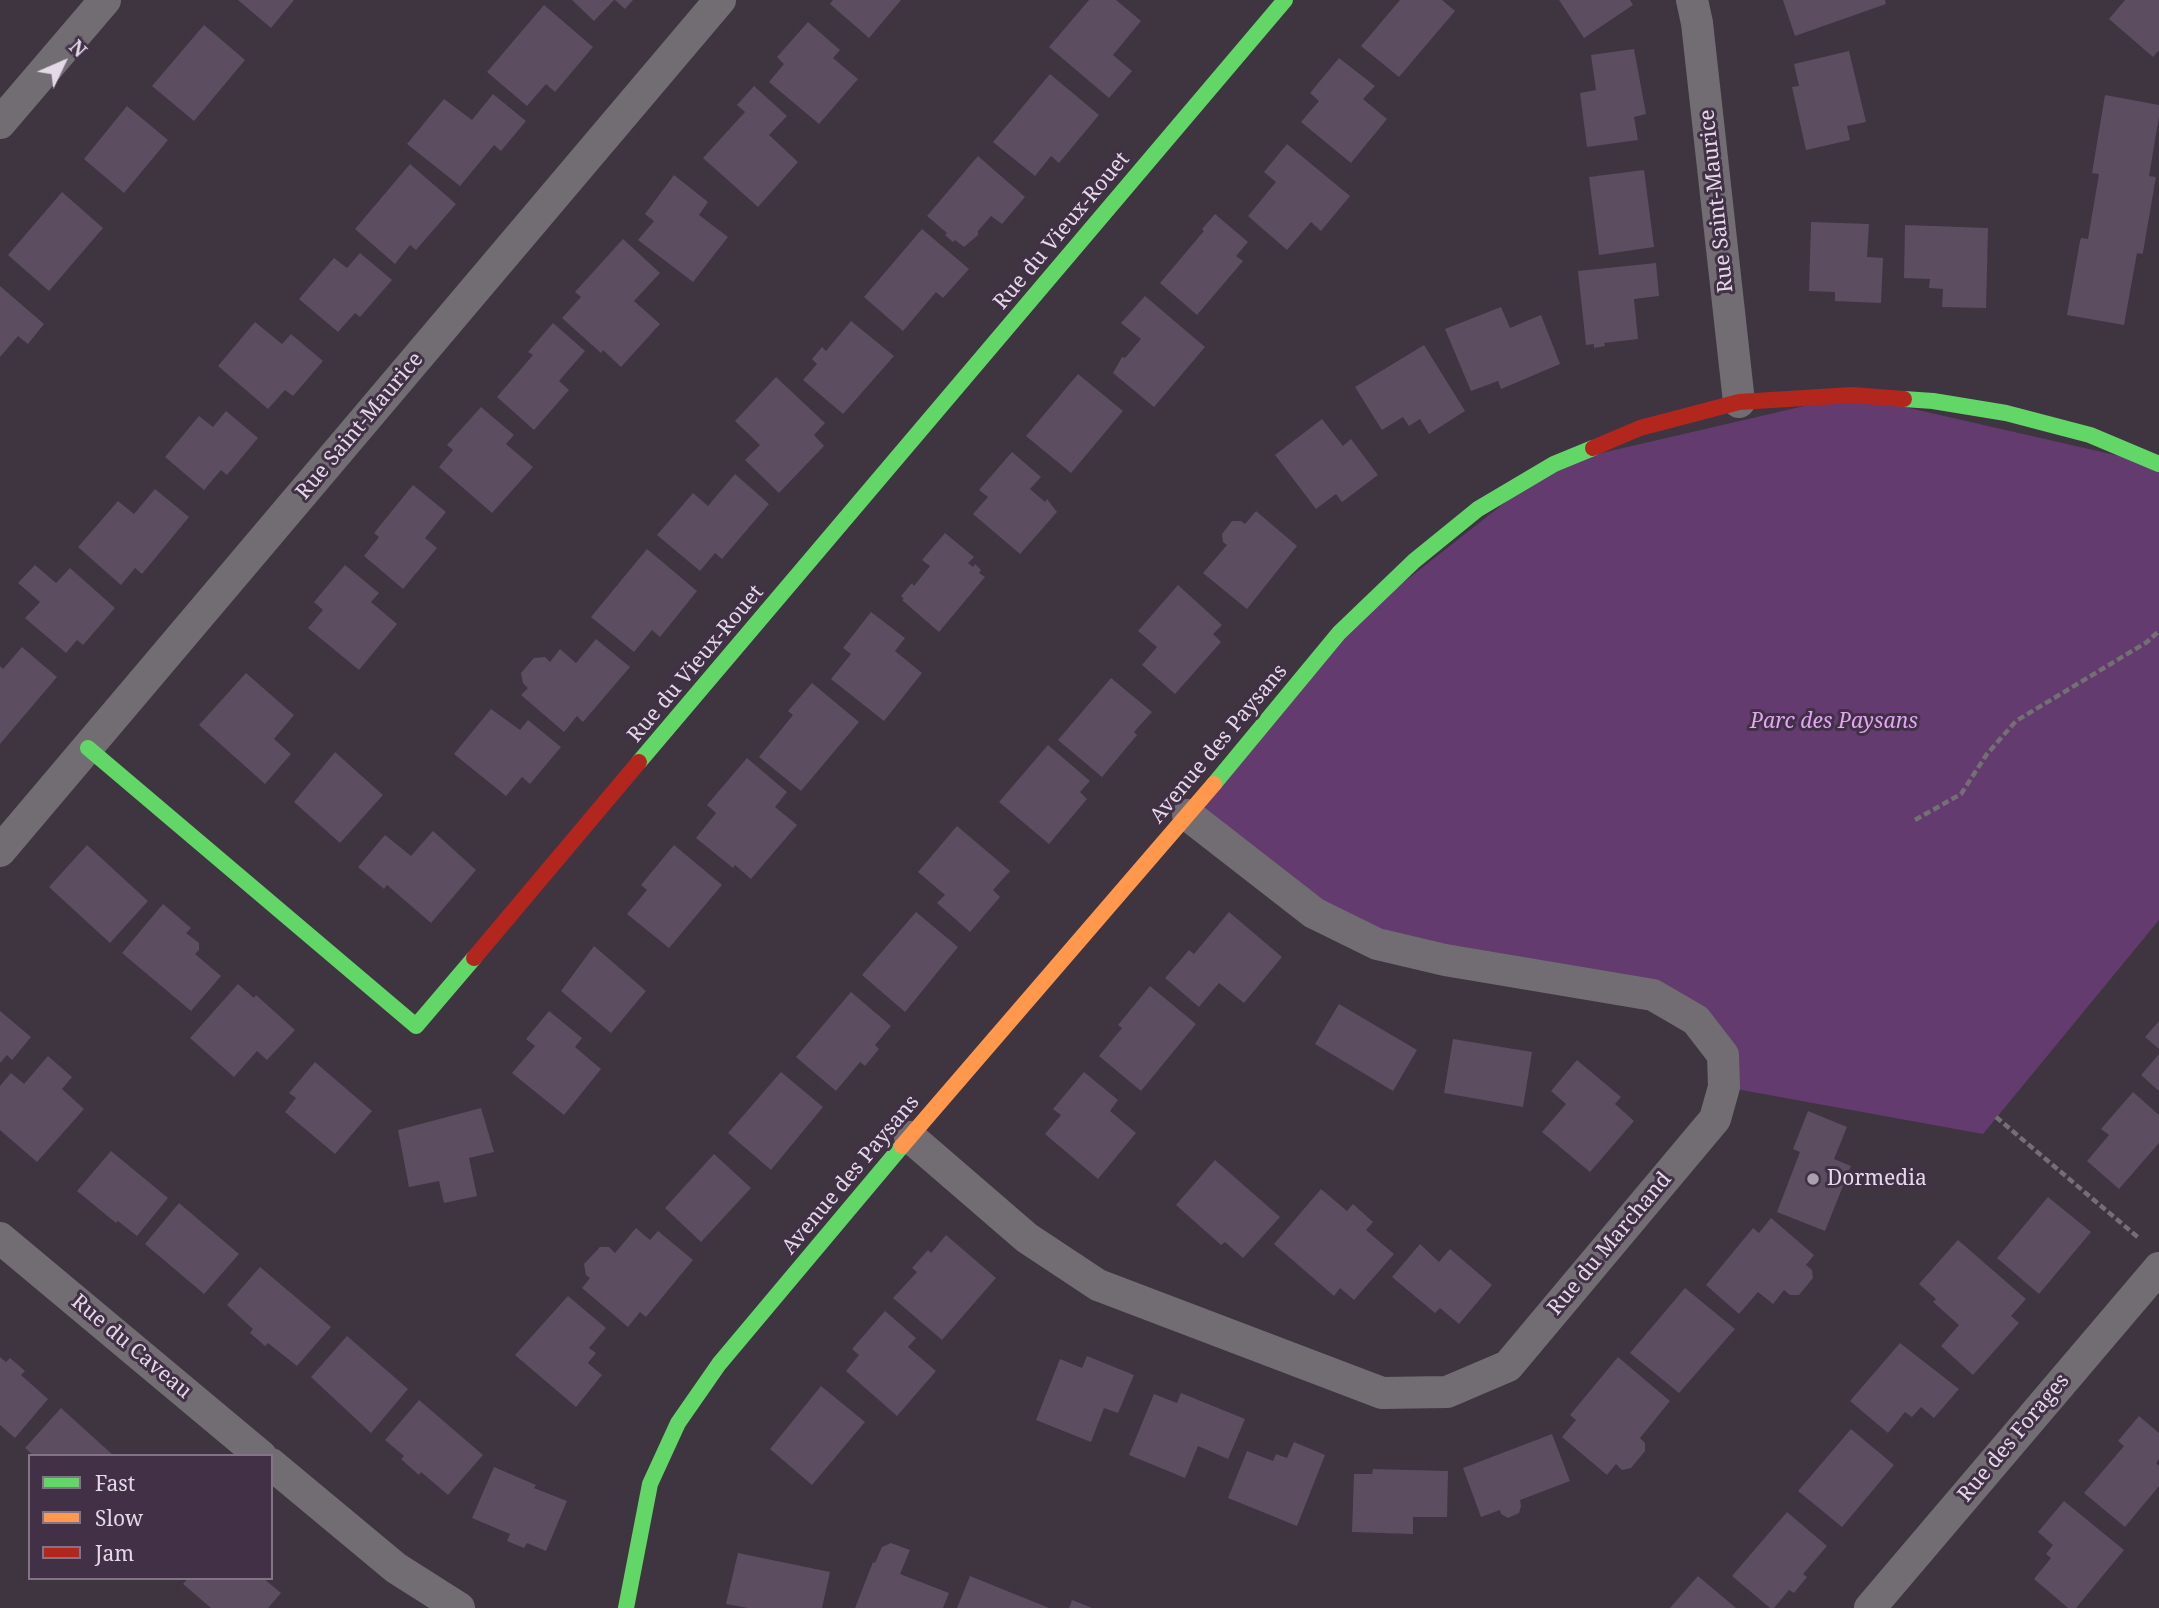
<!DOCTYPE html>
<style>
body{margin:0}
#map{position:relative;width:2159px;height:1608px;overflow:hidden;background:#3e3541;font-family:"Noto Serif",serif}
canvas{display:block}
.legend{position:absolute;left:28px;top:1454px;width:245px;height:126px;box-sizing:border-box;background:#413046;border:2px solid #827486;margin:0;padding:9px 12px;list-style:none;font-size:21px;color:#e4dae7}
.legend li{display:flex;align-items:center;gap:14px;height:35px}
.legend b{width:35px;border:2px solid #827486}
.north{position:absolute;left:28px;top:28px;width:70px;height:70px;-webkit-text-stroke:5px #413046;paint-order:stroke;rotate:46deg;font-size:19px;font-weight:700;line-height:28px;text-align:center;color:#e4dae7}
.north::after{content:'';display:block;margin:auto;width:24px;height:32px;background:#e4dae7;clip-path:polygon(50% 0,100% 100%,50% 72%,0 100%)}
</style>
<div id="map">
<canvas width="2159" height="1608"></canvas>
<ul class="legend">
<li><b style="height:9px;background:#63d668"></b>Fast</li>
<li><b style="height:9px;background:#ff974d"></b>Slow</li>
<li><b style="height:9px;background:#b3261e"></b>Jam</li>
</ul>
<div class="north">N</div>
</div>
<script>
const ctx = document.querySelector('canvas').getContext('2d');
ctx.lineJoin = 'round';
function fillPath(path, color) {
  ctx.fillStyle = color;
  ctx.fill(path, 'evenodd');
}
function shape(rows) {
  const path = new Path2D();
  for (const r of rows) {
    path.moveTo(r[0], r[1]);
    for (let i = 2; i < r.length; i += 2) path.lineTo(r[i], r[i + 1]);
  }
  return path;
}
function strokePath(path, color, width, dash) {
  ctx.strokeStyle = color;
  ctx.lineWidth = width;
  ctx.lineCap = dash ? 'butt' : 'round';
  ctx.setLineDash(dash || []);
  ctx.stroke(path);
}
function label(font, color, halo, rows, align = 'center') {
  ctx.font = font + ' "Noto Serif",serif';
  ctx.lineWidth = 6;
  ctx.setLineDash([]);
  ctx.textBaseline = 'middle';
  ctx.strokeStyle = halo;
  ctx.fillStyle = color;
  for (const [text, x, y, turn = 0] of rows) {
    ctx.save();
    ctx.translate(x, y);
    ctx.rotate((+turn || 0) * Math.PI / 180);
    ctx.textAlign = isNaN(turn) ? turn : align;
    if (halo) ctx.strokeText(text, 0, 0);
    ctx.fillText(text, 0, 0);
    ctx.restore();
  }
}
const green = shape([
 [1852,395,2159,465,2159,920,1983,1134,1725,1087,1696,1020,1377,944,1188,815,1339,633,1554,464]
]);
const building = shape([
 [238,0,294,0,271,28],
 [572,0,614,0,594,21],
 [615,0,633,0,625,9],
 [833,0,901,0,869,38,830,4],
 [1089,0,1116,0,1141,21,1113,55,1132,71,1109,98,1049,47],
 [1400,0,1442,0,1455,11,1399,77,1361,46],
 [1559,0,1630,0,1633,5,1584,38],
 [1783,0,1885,0,1886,4,1795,36],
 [2125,0,2159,0,2159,50,2153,57,2109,19],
 [544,5,593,47,555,92,546,84,527,106,487,72],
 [808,22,840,50,833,58,858,79,819,124,769,82,784,64,777,57],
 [204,25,245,60,194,121,152,86],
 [1634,49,1646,114,1634,117,1638,140,1587,147,1580,93,1596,90,1591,55],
 [1849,51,1866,122,1847,126,1850,140,1806,150,1792,87,1799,86,1794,64],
 [1339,58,1375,86,1363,99,1387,119,1351,163,1301,122,1319,101,1310,93],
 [1050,74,1099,115,1059,163,1051,156,1035,176,993,142],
 [754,86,787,116,769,135,798,162,758,207,703,158,745,112,737,105],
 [493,94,526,121,501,151,494,145,460,186,407,144,444,99,472,120],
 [2105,95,2159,105,2159,117,2149,176,2156,177,2143,252,2142,254,2137,253,2124,325,2067,315,2080,241,2081,238,2088,239,2099,174,2092,173],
 [127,106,168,140,124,193,84,159],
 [1287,144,1350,196,1321,231,1311,222,1287,250,1248,216,1276,182,1264,172],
 [978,156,1025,197,1002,224,991,216,978,231,978,235,964,247,955,240,953,242,945,235,947,233,927,216],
 [410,164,456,204,416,250,410,245,395,264,355,229],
 [1644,170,1654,247,1599,255,1589,177],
 [674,175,708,202,699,215,728,237,693,282,638,240,654,221,645,214],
 [62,192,103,228,49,291,8,255],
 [1215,214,1248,242,1236,256,1243,261,1197,315,1160,283,1204,231,1202,229],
 [1811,222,1869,224,1867,257,1883,258,1881,303,1835,301,1835,292,1809,291],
 [1905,225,1988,228,1986,308,1942,307,1943,289,1929,288,1930,279,1904,278],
 [922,229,969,269,943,298,936,292,903,331,864,297],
 [623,239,660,273,634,301,660,324,621,367,603,350,601,353,562,318,581,297,575,292],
 [360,253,392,280,360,317,355,313,338,332,299,299,334,258,347,268],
 [1656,263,1659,296,1634,299,1638,339,1604,343,1605,346,1594,348,1594,344,1586,345,1578,271],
 [0,286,44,324,28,344,18,336,0,357],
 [1145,296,1205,347,1154,407,1113,373,1122,357,1125,358,1141,339,1121,323],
 [1501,307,1510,328,1541,315,1560,364,1501,389,1498,381,1471,391,1445,329],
 [851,321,894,356,843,414,803,380,817,364,812,359,822,347,826,351],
 [255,322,282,344,291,334,323,361,293,396,285,390,268,409,218,366],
 [553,323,585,351,559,381,569,390,534,430,497,397,533,355,528,352],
 [1424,345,1465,411,1429,434,1420,419,1409,426,1403,417,1382,430,1355,387],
 [1078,374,1123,411,1071,473,1026,436],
 [776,377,825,423,814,435,824,446,779,493,745,460,760,445,735,421],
 [481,407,514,435,506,444,533,467,492,513,439,467,453,450,447,445],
 [226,411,258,438,227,475,221,470,204,490,165,457,199,416,213,427],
 [1322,419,1343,446,1351,439,1378,475,1342,502,1336,494,1316,509,1275,455],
 [1012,452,1041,477,1030,489,1045,502,1047,499,1057,512,1020,554,973,514,988,497,979,490],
 [735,474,769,504,722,559,715,553,700,571,657,535,693,493,708,506],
 [413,485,446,512,425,538,437,548,403,589,364,556,379,537,374,533],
 [155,489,189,517,142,574,135,568,121,585,78,547,118,501,134,514],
 [1256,511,1297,546,1247,609,1203,573,1227,545,1223,542,1222,534,1232,521,1241,521,1245,524],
 [945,533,974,557,968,563,973,567,975,564,981,570,979,573,985,577,939,632,902,600,904,599,901,596,912,583,914,586,930,566,922,560],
 [647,549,697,591,660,637,652,630,634,652,591,617],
 [35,565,56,583,70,568,115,608,83,645,77,640,66,653,25,618,40,602,18,583],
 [345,565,379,593,371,602,397,624,359,670,308,628,323,610,314,602],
 [1178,585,1222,625,1213,634,1221,642,1175,694,1142,665,1157,647,1138,631],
 [871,612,905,638,895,651,922,673,884,721,831,679,851,654,843,648],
 [596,639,630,667,583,722,577,716,564,732,521,695,528,688,523,683,521,673,534,658,545,657,550,662,560,649,576,663],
 [22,647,57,677,0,744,0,666,3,669],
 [246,673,294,715,274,739,291,754,265,784,199,725],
 [1111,678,1152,712,1134,732,1137,735,1102,777,1058,740],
 [812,683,859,722,801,791,759,757,793,715,788,711],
 [491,709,520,730,528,720,561,747,530,784,522,777,506,796,454,754],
 [1048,745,1090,781,1080,792,1087,799,1049,844,999,802],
 [335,752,383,795,340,843,294,802],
 [747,758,787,792,775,807,797,825,751,879,735,865,733,868,696,838,716,813,707,805],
 [957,826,1010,871,993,890,1000,897,970,932,937,903,945,895,918,872],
 [433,831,476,870,431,923,387,885,384,889,358,867,385,835,411,856],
 [87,845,148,901,110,943,49,887],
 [674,845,722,885,669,948,627,914,647,890,641,885],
 [163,904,191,928,186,933,199,943,199,950,195,954,221,976,191,1011,122,953],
 [916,912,958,947,905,1012,862,975],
 [1229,912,1282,957,1244,1003,1219,983,1199,1007,1165,978,1189,950,1194,954],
 [594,946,646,991,611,1033,561,991],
 [238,984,254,998,256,995,295,1030,267,1060,257,1051,234,1077,190,1038],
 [1150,986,1196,1024,1141,1091,1099,1056,1122,1028,1118,1025],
 [851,992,891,1026,875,1045,879,1049,865,1066,860,1062,836,1091,796,1057],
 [1339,1004,1417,1050,1393,1091,1315,1044],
 [0,1011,31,1037,12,1060,7,1055,0,1063],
 [549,1011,582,1038,575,1047,601,1069,564,1115,512,1073,535,1046,526,1039],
 [2159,1021,2159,1049,2145,1037],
 [1453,1039,1532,1052,1523,1107,1444,1093],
 [2159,1054,2159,1091,2141,1075],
 [48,1056,72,1077,62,1089,84,1109,37,1162,0,1130,0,1086,11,1073,24,1084],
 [1577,1060,1621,1097,1615,1104,1634,1121,1590,1172,1542,1132,1566,1104,1551,1091],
 [315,1062,372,1111,335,1154,285,1112,296,1098,289,1093],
 [781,1072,823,1107,771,1170,728,1133],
 [1084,1072,1118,1100,1110,1111,1136,1133,1098,1179,1045,1134,1061,1115,1053,1109],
 [2133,1092,2159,1115,2159,1143,2119,1189,2087,1161,2109,1135,2101,1129],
 [481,1108,494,1152,469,1158,477,1196,444,1203,439,1181,409,1187,398,1130],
 [1808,1111,1847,1127,1834,1159,1851,1166,1825,1231,1777,1212,1800,1152,1793,1149],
 [111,1151,168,1198,137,1236,118,1221,116,1223,77,1191],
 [714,1154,751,1188,701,1242,665,1208],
 [1215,1160,1280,1217,1243,1258,1225,1242,1221,1245,1176,1205],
 [1321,1189,1347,1211,1353,1204,1373,1222,1366,1230,1394,1254,1354,1300,1340,1288,1334,1296,1274,1244],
 [2048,1197,2091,1232,2039,1294,1997,1258],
 [179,1203,239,1254,204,1294,145,1244],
 [1771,1218,1814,1255,1806,1265,1812,1270,1813,1278,1799,1295,1790,1295,1784,1290,1773,1304,1758,1292,1739,1314,1706,1285,1753,1228,1759,1233],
 [636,1228,650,1240,658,1231,693,1260,646,1317,640,1312,628,1327,582,1288,590,1278,586,1275,584,1264,600,1247,609,1247,615,1253],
 [946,1235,996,1278,942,1340,893,1298,917,1272,912,1268,928,1250,931,1253],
 [1958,1240,2026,1299,2011,1316,2019,1323,1973,1375,1941,1346,1959,1325,1933,1302,1936,1299,1919,1284],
 [1420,1244,1439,1262,1450,1249,1492,1285,1459,1324,1440,1308,1435,1313,1392,1277],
 [260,1267,331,1327,297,1366,268,1343,265,1346,250,1333,253,1329,227,1305],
 [1685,1288,1735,1329,1679,1393,1630,1353],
 [568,1296,606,1328,589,1348,596,1353,588,1363,602,1375,576,1407,515,1355],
 [885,1311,916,1338,908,1347,936,1371,897,1416,846,1371,859,1355,852,1349],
 [347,1336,408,1389,371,1433,311,1377],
 [1900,1343,1959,1389,1934,1418,1921,1407,1912,1417,1905,1412,1888,1433,1850,1401],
 [1087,1356,1134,1375,1118,1413,1104,1408,1091,1442,1036,1420,1060,1359,1082,1368],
 [0,1357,6,1362,10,1358,25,1371,21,1375,48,1399,15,1438,0,1425],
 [1618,1357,1670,1401,1640,1438,1645,1443,1645,1451,1631,1468,1622,1470,1616,1464,1607,1475,1562,1437,1576,1420,1570,1415],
 [821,1386,865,1422,812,1485,770,1449],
 [1181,1393,1245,1419,1228,1459,1198,1446,1185,1478,1129,1455,1154,1394,1177,1403],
 [419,1400,483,1455,448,1495,421,1472,419,1475,401,1459,404,1456,385,1440],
 [61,1408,114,1456,34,1456,25,1448],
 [2139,1416,2159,1433,2159,1459,2156,1463,2159,1466,2159,1486,2125,1527,2084,1493,2124,1446,2118,1441],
 [1851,1429,1894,1465,1842,1527,1798,1491],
 [1552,1434,1570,1481,1520,1500,1521,1506,1519,1513,1508,1518,1501,1514,1500,1510,1481,1517,1463,1468],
 [1294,1442,1325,1455,1297,1526,1228,1498,1247,1451,1273,1461,1276,1454,1287,1458],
 [494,1467,536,1485,534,1488,567,1501,546,1551,527,1543,524,1548,507,1541,510,1534,472,1518],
 [1373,1469,1448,1471,1447,1517,1413,1517,1413,1534,1352,1532,1354,1474,1372,1474],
 [2064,1501,2124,1550,2076,1608,2068,1608,2034,1579,2051,1558,2046,1554,2053,1545,2038,1532],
 [1787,1512,1827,1546,1803,1574,1807,1577,1794,1593,1789,1590,1774,1608,1770,1608,1732,1576],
 [891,1543,910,1550,900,1574,949,1593,943,1608,855,1608,873,1562,875,1563,882,1547],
 [738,1553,830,1572,822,1608,748,1608,726,1604],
 [970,1576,1049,1608,957,1608],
 [1698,1576,1736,1608,1670,1608],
 [188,1578,263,1578,281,1593,268,1608,211,1608,183,1584],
 [1072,1600,1092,1608,1069,1608]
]);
const path = shape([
 [1915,820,1961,794,1987,754,2016,721,2147,642,2159,631],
 [1996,1117,2140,1239]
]);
const street = shape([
 [1692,0,1697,23,1739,402],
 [0,123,105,0],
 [0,851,720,0],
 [910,1137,1027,1238,1098,1285,1382,1393,1447,1392,1508,1366,1715,1119,1724,1087,1723,1055,1696,1020,1653,995,1445,960,1377,944,1314,913,1188,815],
 [0,1238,261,1456],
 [271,1464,396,1568,459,1608],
 [1870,1608,2159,1268]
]);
const fast = shape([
 [1904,399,1933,401,2006,413,2090,435,2159,464],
 [88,748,416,1026,474,958],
 [639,762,1285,0],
 [1214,784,1339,633,1414,561,1478,509,1554,464,1593,448],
 [626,1608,650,1484,678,1423,719,1364,902,1146]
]);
const slow = shape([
 [902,1146,1214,784]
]);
const jam = shape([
 [1593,448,1640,428,1739,402,1852,395,1904,399],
 [474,958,639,762]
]);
const markers = [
 [1813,1179,7,"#aaa0ad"]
];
const streetNames = [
 ["Rue Saint-Maurice",1717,201,-96],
 ["Rue du Vieux-Rouet",1062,231,-50],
 ["Rue Saint-Maurice",360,426,-50],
 ["Rue du Vieux-Rouet",696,664,-50],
 ["Avenue des Paysans",1219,744,-50],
 ["Avenue des Paysans",851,1175,-50],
 ["Rue du Marchand",1610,1244,-50],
 ["Rue du Caveau",131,1347,40],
 ["Rue des Forages",2014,1438,-50]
];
const parkNames = [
 ["Parc des Paysans",1834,722]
];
const poiNames = [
 ["Dormedia",1827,1179]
];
fillPath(green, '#633b6e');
fillPath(building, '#5c4d61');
strokePath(path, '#736f74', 4.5, [7, 3.5]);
strokePath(street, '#716d72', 32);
strokePath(fast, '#63d668', 16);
strokePath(slow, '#ff974d', 16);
strokePath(jam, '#b3261e', 16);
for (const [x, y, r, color] of markers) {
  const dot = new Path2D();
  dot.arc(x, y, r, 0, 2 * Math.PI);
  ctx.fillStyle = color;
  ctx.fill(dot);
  strokePath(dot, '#413046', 2.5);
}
label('21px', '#e4dae7', '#413046', streetNames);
label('italic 21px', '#e3a4f4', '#413046', parkNames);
label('21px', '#e4dae7', '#413046', poiNames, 'left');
</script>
